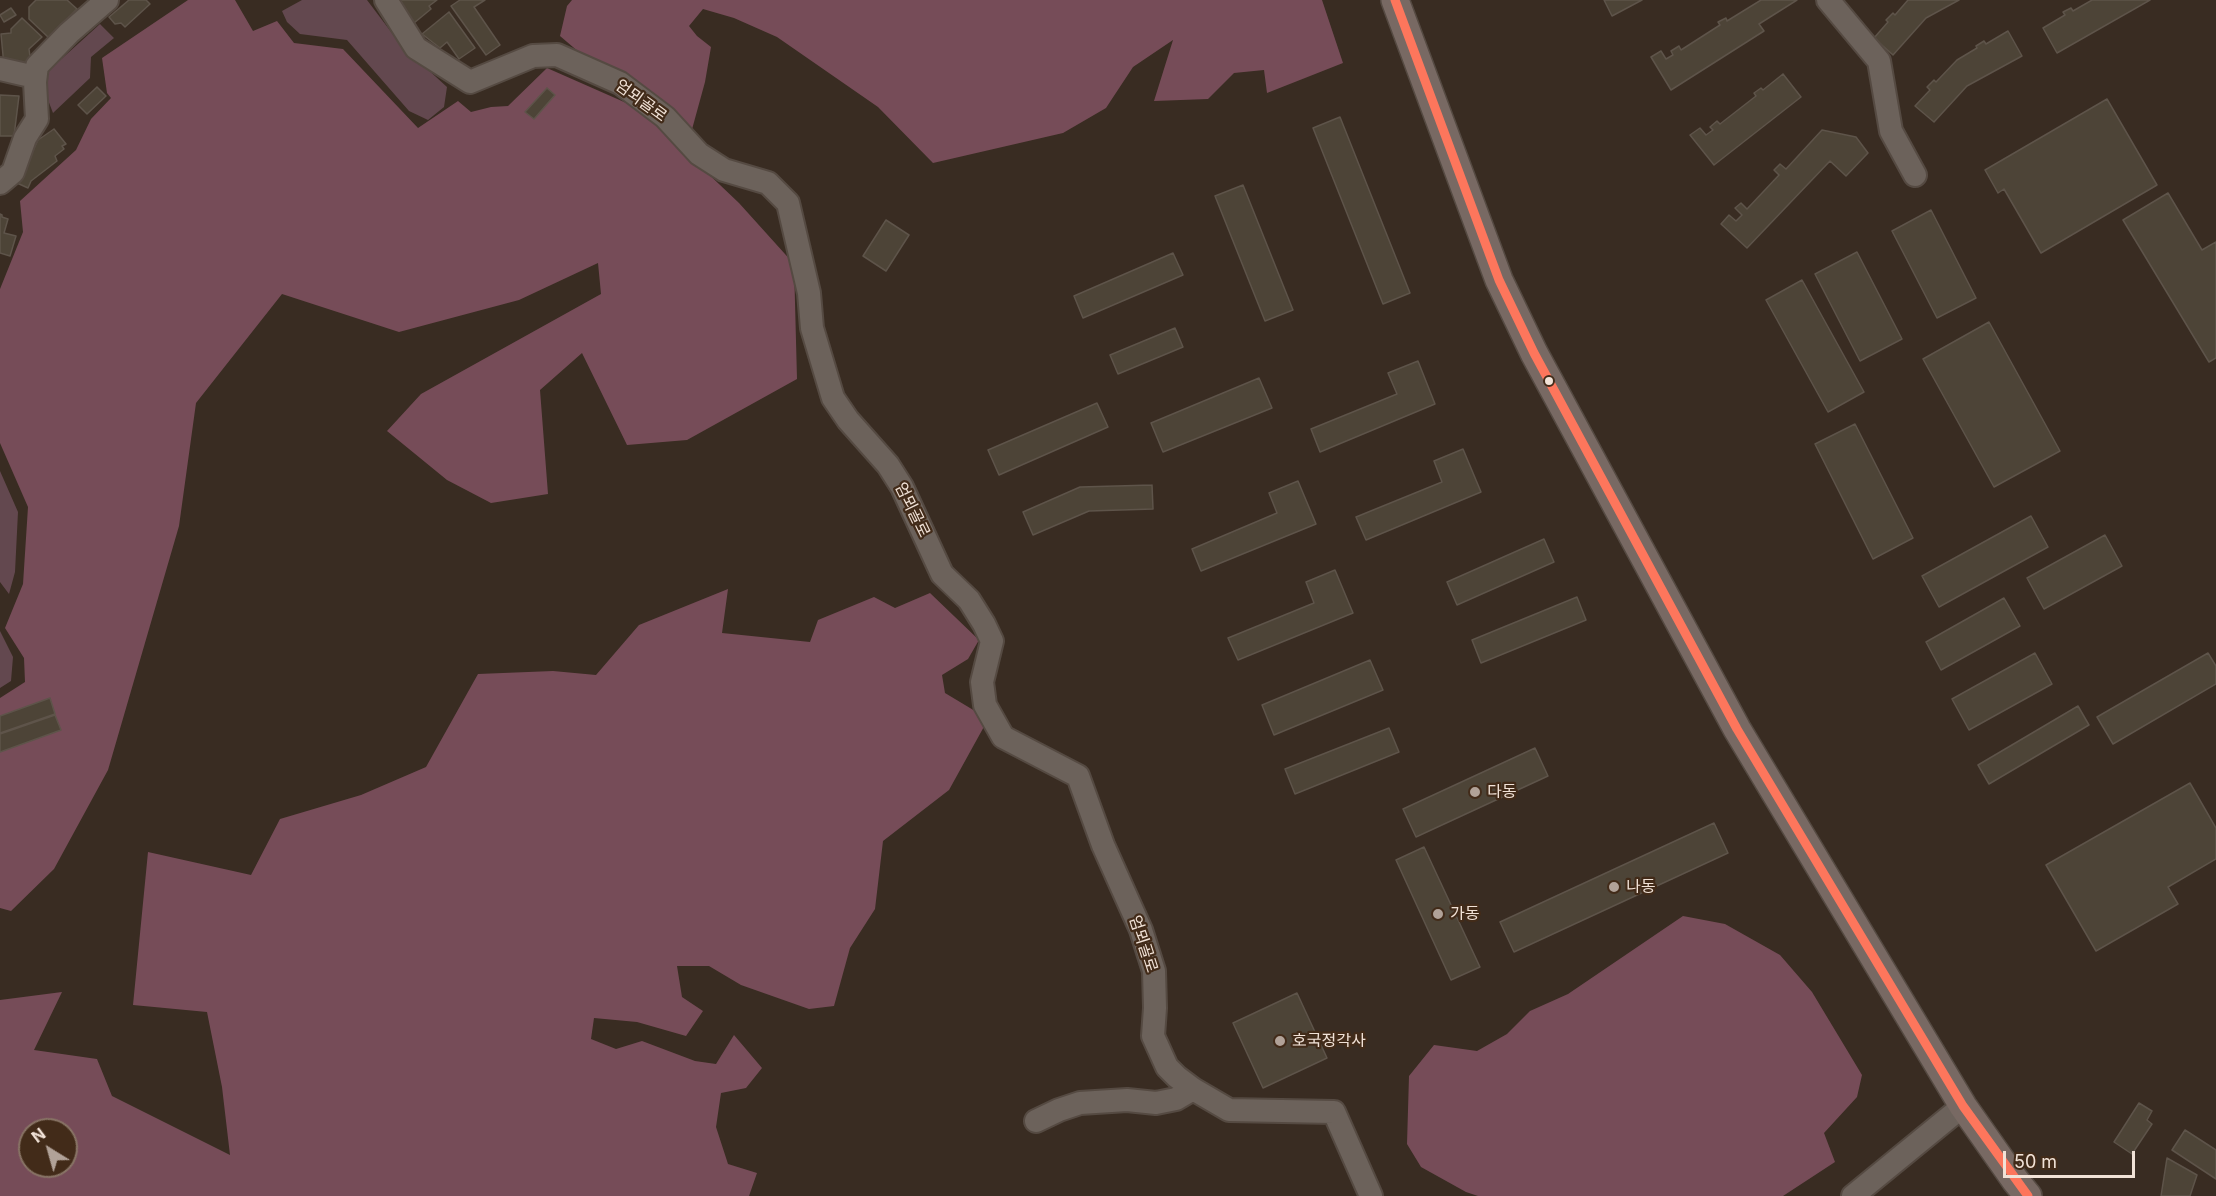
<!DOCTYPE html>
<meta charset="utf-8">
<style>
body{margin:0}
#map{position:relative;width:2216px;height:1196px;overflow:hidden;background:#392c22;font-family:Inter,sans-serif}
canvas{display:block}
.north{position:absolute;left:18px;top:1118px;width:60px;height:60px;box-sizing:border-box;background:#422b19;border:2px solid #887465;border-radius:50%;rotate:323deg;font-size:16px;font-weight:700;line-height:24px;text-align:center;color:#f1e2d7}
.north::after{content:'';display:block;margin:auto;width:21px;height:27px;background:#b1a298;clip-path:polygon(50% 0,100% 100%,50% 72%,0 100%)}
.scale{position:absolute;left:2003px;top:1151px;width:132px;height:27px;box-sizing:border-box;border:3px solid #f1e2d7;border-top:0;padding-left:8px;font-size:18px;line-height:21px;white-space:nowrap;color:#f1e2d7;-webkit-text-stroke:4px #422b19;paint-order:stroke}
</style>
<div id="map">
<canvas width="2216" height="1196"></canvas>
<div class="north">N</div>
<div class="scale">50 m</div>
</div>
<script>
const ctx = document.querySelector('canvas').getContext('2d');
ctx.lineJoin = 'round';
function fillPath(path, color) {
  ctx.fillStyle = color;
  ctx.fill(path, 'evenodd');
}
function shape(rows) {
  const path = new Path2D();
  for (const r of rows) {
    path.moveTo(r[0], r[1]);
    for (let i = 2; i < r.length; i += 2) path.lineTo(r[i], r[i + 1]);
  }
  return path;
}
function strokePath(path, color, width, dash) {
  ctx.strokeStyle = color;
  ctx.lineWidth = width;
  ctx.lineCap = dash ? 'butt' : 'round';
  ctx.setLineDash(dash || []);
  ctx.stroke(path);
}
function label(font, color, halo, rows, align = 'center') {
  ctx.font = font + ' Inter,"Noto Sans KR",sans-serif';
  ctx.lineWidth = 4.5;
  ctx.setLineDash([]);
  ctx.textBaseline = 'middle';
  ctx.strokeStyle = halo;
  ctx.fillStyle = color;
  for (const [text, x, y, turn = 0] of rows) {
    ctx.save();
    ctx.translate(x, y);
    ctx.rotate((+turn || 0) * Math.PI / 180);
    ctx.textAlign = isNaN(turn) ? turn : align;
    if (halo) ctx.strokeText(text, 0, 0);
    ctx.fillText(text, 0, 0);
    ctx.restore();
  }
}
const green = shape([
 [302,0,367,0,401,45,447,87,444,107,428,120,409,111,347,40,300,34,287,22,282,11],
 [100,24,114,38,91,57,90,78,53,113,43,87,47,72],
 [0,471,18,512,15,572,9,594,0,582],
 [0,631,13,657,11,681,0,688]
]);
const forest = shape([
 [188,0,235,0,253,31,277,21,294,43,343,49,418,128,458,101,471,112,491,107,508,106,547,68,640,109,739,203,794,264,797,379,687,440,627,445,582,353,540,390,548,494,491,503,447,480,387,431,421,394,601,294,598,263,519,300,399,332,282,294,196,403,179,526,108,770,54,869,11,911,0,908,0,698,25,682,24,658,5,628,23,584,28,507,0,443,0,289,23,232,20,201,76,150,91,119,111,98,107,93,102,58],
 [572,0,1322,0,1343,63,1267,93,1264,70,1234,73,1208,99,1154,101,1173,40,1133,67,1106,108,1063,133,933,163,878,107,777,37,734,18,703,9,689,26,697,36,711,47,705,82,691,133,587,59,560,36,567,6],
 [728,589,722,633,810,642,818,620,874,597,895,608,930,593,979,640,968,659,942,675,945,693,975,711,986,723,949,790,883,841,875,909,850,948,834,1006,809,1009,741,985,709,966,677,966,682,997,703,1011,686,1036,637,1022,594,1018,591,1039,616,1049,642,1041,695,1061,716,1064,734,1035,762,1068,746,1088,721,1093,716,1127,728,1164,757,1173,749,1196,0,1196,0,1000,62,992,34,1050,97,1059,112,1096,230,1155,222,1087,207,1012,133,1005,148,852,251,875,280,819,361,795,426,767,478,674,553,671,596,675,639,625],
 [30,1130,66,1130,66,1166,30,1166],
 [1683,916,1725,924,1780,955,1812,992,1862,1075,1857,1097,1824,1133,1835,1162,1783,1196,1478,1196,1466,1192,1421,1167,1407,1144,1409,1076,1434,1045,1477,1051,1507,1034,1530,1011,1568,994]
]);
const building = shape([
 [36,0,67,0,77,9,49,38,29,19,29,7,36,0],
 [129,0,146,0,150,4,125,27,121,23,115,24,109,17,129,0],
 [396,0,437,0,429,6,431,9,414,23,396,0],
 [460,0,485,0,474,7,500,45,486,55,451,6,460,0],
 [1604,0,1642,0,1612,16,1604,0],
 [1761,0,1797,0,1759,24,1764,31,1671,90,1651,57,1661,51,1666,59,1673,55,1671,51,1679,46,1681,50,1720,25,1718,22,1726,18,1727,21,1761,0],
 [1908,0,1959,0,1926,18,1893,55,1874,38,1888,22,1886,20,1893,13,1895,15,1908,0],
 [2092,0,2150,0,2057,53,2043,28,2065,15,2063,12,2071,8,2073,11,2092,0],
 [11,8,16,15,4,22,0,15,11,8],
 [449,12,475,48,459,59,447,42,440,48,422,34,449,12],
 [22,18,42,37,29,49,31,64,4,66,1,34,11,33,11,29,22,18],
 [2008,31,2022,56,1967,86,1934,122,1915,106,1930,90,1927,87,1934,80,1936,82,1957,60,1977,48,1976,46,1984,41,1986,44,2008,31],
 [1783,74,1801,97,1714,165,1690,135,1700,128,1706,135,1713,130,1710,127,1717,121,1720,124,1756,96,1754,93,1761,88,1763,90,1783,74],
 [97,87,106,96,87,114,78,105,97,87],
 [547,88,555,95,534,119,525,112,547,88],
 [0,95,19,96,14,136,0,136,0,95],
 [2107,99,2157,185,2041,253,2004,189,1998,193,1985,170,2107,99],
 [1340,117,1410,293,1383,304,1313,128,1340,117],
 [54,129,66,144,62,146,64,149,55,156,57,161,31,181,28,188,17,183,38,140,54,129],
 [1822,130,1856,137,1868,153,1846,176,1830,161,1747,248,1721,224,1729,215,1736,221,1742,215,1735,208,1741,203,1747,209,1779,175,1774,170,1780,164,1786,169,1822,130],
 [1243,185,1293,310,1265,321,1215,196,1243,185],
 [2168,193,2202,250,2216,242,2216,358,2209,362,2123,220,2168,193],
 [1931,210,1976,298,1937,318,1892,231,1931,210],
 [0,214,2,215,2,217,8,219,4,233,16,236,10,256,0,253,0,214],
 [886,220,909,235,886,271,863,256,886,220],
 [1857,252,1902,339,1860,361,1815,274,1857,252],
 [1173,253,1183,275,1083,318,1074,296,1173,253],
 [1802,280,1864,392,1828,412,1766,300,1802,280],
 [1989,322,2060,451,1994,487,1923,359,1989,322],
 [1175,328,1183,347,1118,374,1110,355,1175,328],
 [1418,361,1435,404,1320,452,1311,429,1397,394,1388,373,1418,361],
 [1259,378,1272,408,1163,452,1151,423,1259,378],
 [1097,403,1108,427,999,475,988,450,1097,403],
 [1855,424,1913,538,1873,559,1815,444,1855,424],
 [1463,449,1481,492,1366,540,1356,517,1442,482,1434,461,1463,449],
 [1298,481,1316,524,1201,571,1192,549,1277,513,1269,493,1298,481],
 [1152,485,1153,509,1089,511,1033,535,1023,512,1080,487,1152,485],
 [2031,516,2048,547,1939,607,1922,576,2031,516],
 [2105,535,2122,566,2044,609,2027,578,2105,535],
 [1544,539,1554,562,1457,605,1447,582,1544,539],
 [1335,570,1353,613,1238,660,1228,638,1314,603,1306,582,1335,570],
 [1577,597,1586,620,1481,663,1472,640,1577,597],
 [2004,598,2020,626,1941,670,1926,642,2004,598],
 [2035,653,2052,684,1969,730,1952,699,2035,653],
 [2208,653,2216,666,2216,684,2113,744,2097,717,2208,653],
 [1370,660,1383,690,1274,735,1262,705,1370,660],
 [50,698,55,714,0,733,0,716,50,698],
 [2078,706,2089,725,1989,784,1978,765,2078,706],
 [55,715,61,730,0,752,0,734,55,715],
 [1389,728,1399,752,1295,794,1285,769,1389,728],
 [1535,748,1548,776,1416,837,1403,809,1535,748],
 [2190,783,2216,828,2216,859,2168,887,2178,904,2096,951,2046,865,2190,783],
 [1714,823,1728,853,1514,952,1500,922,1714,823],
 [1424,847,1480,967,1451,980,1396,860,1424,847],
 [1297,993,1327,1058,1263,1088,1233,1023,1297,993],
 [2139,1103,2152,1111,2147,1120,2152,1124,2132,1154,2114,1142,2139,1103],
 [2185,1130,2216,1150,2216,1179,2172,1150,2185,1130],
 [2167,1158,2197,1175,2190,1196,2161,1196,2167,1158]
]);
const minor = shape([
 [386,0,416,48,470,82,533,56,557,55,620,83,665,117,699,154,724,170,768,183,788,203,809,293,812,328,833,398,848,420,888,465,902,487,942,574,969,600,984,624,992,641,982,682,985,705,1003,737,1078,776,1103,845,1141,930,1154,971,1155,1008,1153,1036,1167,1067,1177,1077,1193,1089,1229,1110,1334,1112,1371,1196],
 [1828,0,1879,61,1891,131,1915,175],
 [0,69,35,77],
 [0,183,13,172,25,138,37,119,35,82,37,66,69,33,107,0],
 [1036,1121,1059,1110,1080,1103,1127,1100,1156,1103,1176,1099,1193,1089],
 [1853,1196,1963,1106]
]);
const major = shape([
 [1395,0,1499,280,1534,353,1737,729,1963,1106,2015,1180,2028,1196]
]);
const bus1 = shape([
 [1395,0,1499,280,1534,353,1737,729,1963,1106,2028,1196]
]);
const markers = [
 [1549,381,5,"#f1e2d7"],
 [1475,792,6,"#b1a298"],
 [1614,887,6,"#b1a298"],
 [1438,914,6,"#b1a298"],
 [1280,1041,6,"#b1a298"]
];
const streetNames = [
 ["엄뫼골로",641,101,36],
 ["엄뫼골로",912,510,64],
 ["엄뫼골로",1143,944,72]
];
const poiNames = [
 ["다동",1487,792],
 ["나동",1626,887],
 ["가동",1450,914],
 ["호국정각사",1292,1041]
];
fillPath(green, '#63484f');
fillPath(forest, '#764c58');
fillPath(building, '#4d4437');
strokePath(building, '#5e544a', 1.5);
strokePath(minor, '#554a42', 26);
strokePath(major, '#554a42', 30);
strokePath(minor, '#6c625b', 22);
strokePath(major, '#786963', 27);
strokePath(bus1, '#fd765c', 9);
for (const [x, y, r, color] of markers) {
  const dot = new Path2D();
  dot.arc(x, y, r, 0, 2 * Math.PI);
  ctx.fillStyle = color;
  ctx.fill(dot);
  strokePath(dot, '#422b19', 2);
}
label('16px', '#f1e2d7', '#422b19', streetNames);
label('16px', '#f1e2d7', '#422b19', poiNames, 'left');
</script>
